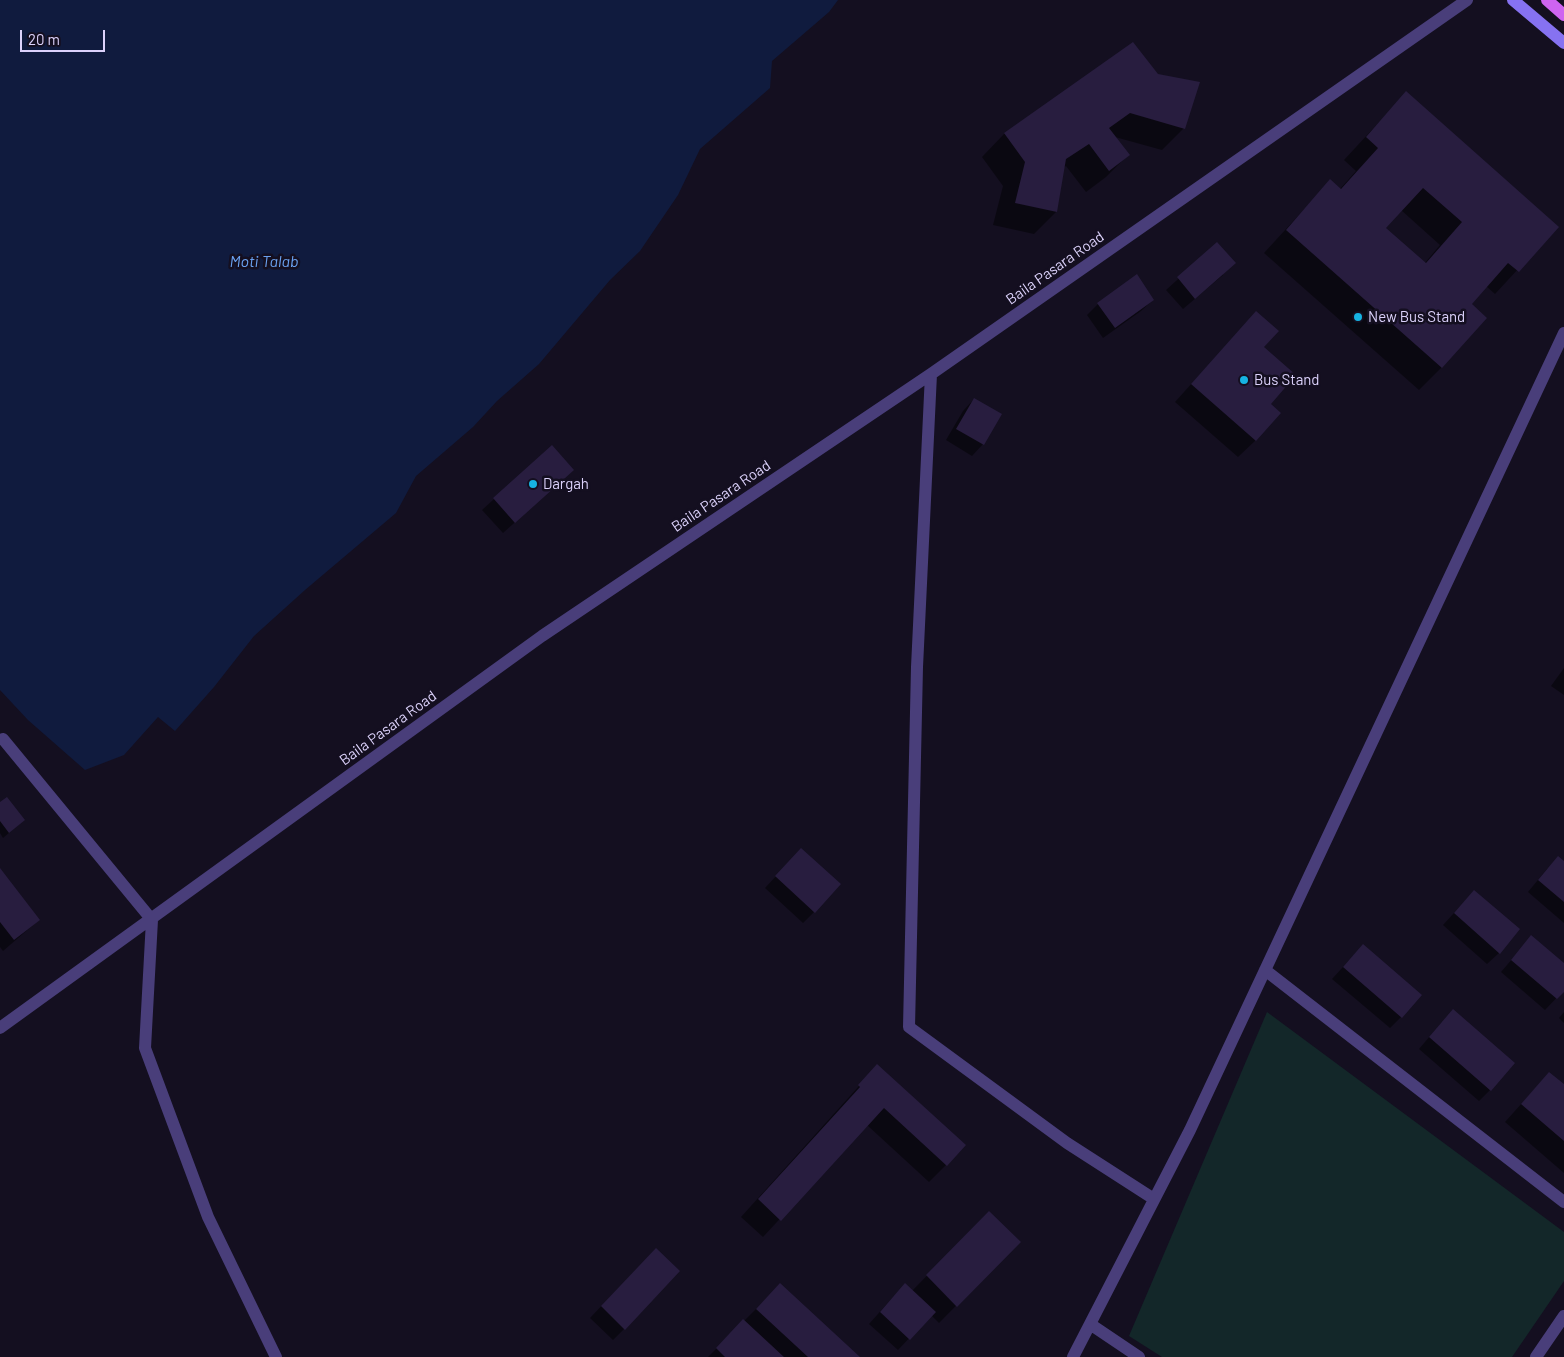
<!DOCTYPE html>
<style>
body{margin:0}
#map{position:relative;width:1564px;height:1357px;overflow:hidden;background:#140f20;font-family:Barlow,sans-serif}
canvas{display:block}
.scale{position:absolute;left:20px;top:30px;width:85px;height:22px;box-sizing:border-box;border:2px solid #dcd2fb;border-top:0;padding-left:6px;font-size:15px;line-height:18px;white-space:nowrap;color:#dcd2fb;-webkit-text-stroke:4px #140f20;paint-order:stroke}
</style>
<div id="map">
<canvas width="1564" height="1357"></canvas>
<div class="scale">20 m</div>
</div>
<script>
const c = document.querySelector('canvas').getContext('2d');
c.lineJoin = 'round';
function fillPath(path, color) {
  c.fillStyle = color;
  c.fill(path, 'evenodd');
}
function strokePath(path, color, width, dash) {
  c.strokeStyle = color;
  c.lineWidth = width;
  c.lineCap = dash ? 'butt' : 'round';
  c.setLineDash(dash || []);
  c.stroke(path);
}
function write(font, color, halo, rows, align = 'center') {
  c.font = font + ' Barlow,sans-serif';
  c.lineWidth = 5;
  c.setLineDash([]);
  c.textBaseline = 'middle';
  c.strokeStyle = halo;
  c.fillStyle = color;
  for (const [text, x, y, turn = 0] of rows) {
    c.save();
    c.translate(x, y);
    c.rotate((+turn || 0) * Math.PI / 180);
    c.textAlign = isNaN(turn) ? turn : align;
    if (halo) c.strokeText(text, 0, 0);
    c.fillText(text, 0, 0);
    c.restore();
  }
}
fillPath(new Path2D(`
 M1267,1012L1564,1232V1281L1512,1357H1162L1129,1336Z`), '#132729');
fillPath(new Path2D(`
 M0,0H838L829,12L772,61L770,88L700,149L678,195L640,251L610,280L539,364L497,401L473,427L416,476L396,513L305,590L254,636L214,687L175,731L158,717L124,755L85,770L28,720L0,690Z`), '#101b3e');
fillPath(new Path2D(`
 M1133,44L1184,128L1162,150L1115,137L1128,155L1106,177L1086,192L1066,166L1063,168L1056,212L1034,234L993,225L1003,186L982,157L1004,134Z
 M1406,93L1557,227L1495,294L1486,286L1470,304L1442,367L1419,390L1264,253L1330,181L1340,189L1356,171L1344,160ZM1401,210L1440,245L1424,264L1384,229Z
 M1217,244L1223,275L1183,309L1166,290Z
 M1153,300L1141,311L1103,338L1087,315L1098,304Z
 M1256,312L1269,404L1256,440L1238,457L1175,402Z
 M974,399L983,444L972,456L946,440L963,411Z
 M551,447L561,481L503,533L482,510Z
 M1564,668V695L1551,686Z
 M0,803L24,820L3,838L0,833Z
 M790,861L814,912L803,923L765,888Z
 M1564,862V923L1528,892L1547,869Z
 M0,870L39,920L3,951L0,947Z
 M1474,891L1499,953L1487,964L1443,925Z
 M1531,937L1564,965V990L1545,1010L1501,972Z
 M1363,945L1401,1017L1390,1028L1332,979Z
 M1564,1012V1023L1559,1018Z
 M1442,1022L1490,1090L1479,1101L1419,1049Z
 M877,1066L946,1165L929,1182L867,1125L763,1237L741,1217Z
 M1549,1073L1564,1086V1173L1505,1122Z
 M989,1212L1019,1242L939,1323L931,1315L898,1350L869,1324L894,1296L912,1291Z
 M644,1261L624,1329L613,1340L590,1318Z
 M763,1302L858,1357H708Z`), '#0007');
fillPath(new Path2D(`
 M1133,42L1158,74L1200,82L1185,129L1130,113L1109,128L1130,155L1109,171L1089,144L1066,159L1057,212L1015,203L1025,162L1004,133Z
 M1406,91L1559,227L1519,272L1508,263L1472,304L1487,318L1442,368L1286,230L1330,179L1341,189L1378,148L1366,137ZM1423,188L1462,222L1426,263L1386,228Z
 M1217,242L1236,263L1195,299L1177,277Z
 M1137,274L1154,300L1115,328L1097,303Z
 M1256,311L1279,331L1264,347L1296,375L1271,404L1281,413L1256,441L1191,384Z
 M974,398L1002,414L984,445L956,429Z
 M552,445L574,470L515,523L493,498Z
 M7,797L25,820L9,833L0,821V802Z
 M801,848L841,884L815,913L775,876Z
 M1558,856L1564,861V902L1538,880Z
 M0,868L40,920L14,940L0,922Z
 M1474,890L1520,929L1500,954L1454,913Z
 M1531,935L1564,963V992L1557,999L1511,960Z
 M1363,944L1422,995L1402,1018L1343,967Z
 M1453,1009L1515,1063L1491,1091L1429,1037Z
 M877,1064L966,1145L947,1166L884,1108L781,1221L758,1199L860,1087L858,1085Z
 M1549,1072L1564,1084V1141L1521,1104Z
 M989,1211L1021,1242L957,1307L926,1275Z
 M656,1248L680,1271L625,1330L601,1306Z
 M780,1283L860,1357H808L756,1309Z
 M905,1283L936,1312L910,1340L880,1312Z
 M743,1319L784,1357H725L716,1348Z`), '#281d3f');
strokePath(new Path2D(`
 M931,374L917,667L909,1027L1067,1143L1154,1199
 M3,739L152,920L145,1048L208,1217L276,1357
 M1265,970L1564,1202
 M0,1028L542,636L931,374L1467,0
 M1090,1324L1139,1357
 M1073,1357L1190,1130L1564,333
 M1536,1357L1564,1316`), '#493e7a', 12);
strokePath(new Path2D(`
 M1513,0L1564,43`), '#8672f1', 12);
strokePath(new Path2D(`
 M1547,0L1564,15`), '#ce64f0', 12);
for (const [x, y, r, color] of [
 [1358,317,5,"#16b3e2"],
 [1244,380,5,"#16b3e2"],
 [533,484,5,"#16b3e2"]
]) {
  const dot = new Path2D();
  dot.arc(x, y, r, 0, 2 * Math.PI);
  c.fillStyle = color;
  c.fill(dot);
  strokePath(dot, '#140f20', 2);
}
write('15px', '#dcd2fb', '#140f20', [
 ["Baila Pasara Road",1055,268,-35],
 ["Baila Pasara Road",721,496,-34],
 ["Baila Pasara Road",388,728,-36]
]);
write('15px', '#dcd2fb', '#140f20', [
 ["New Bus Stand",1368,317],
 ["Bus Stand",1254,380],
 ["Dargah",543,484]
], 'left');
write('italic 16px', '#6aa1f0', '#140f20', [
 ["Moti Talab",264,262]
]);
</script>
